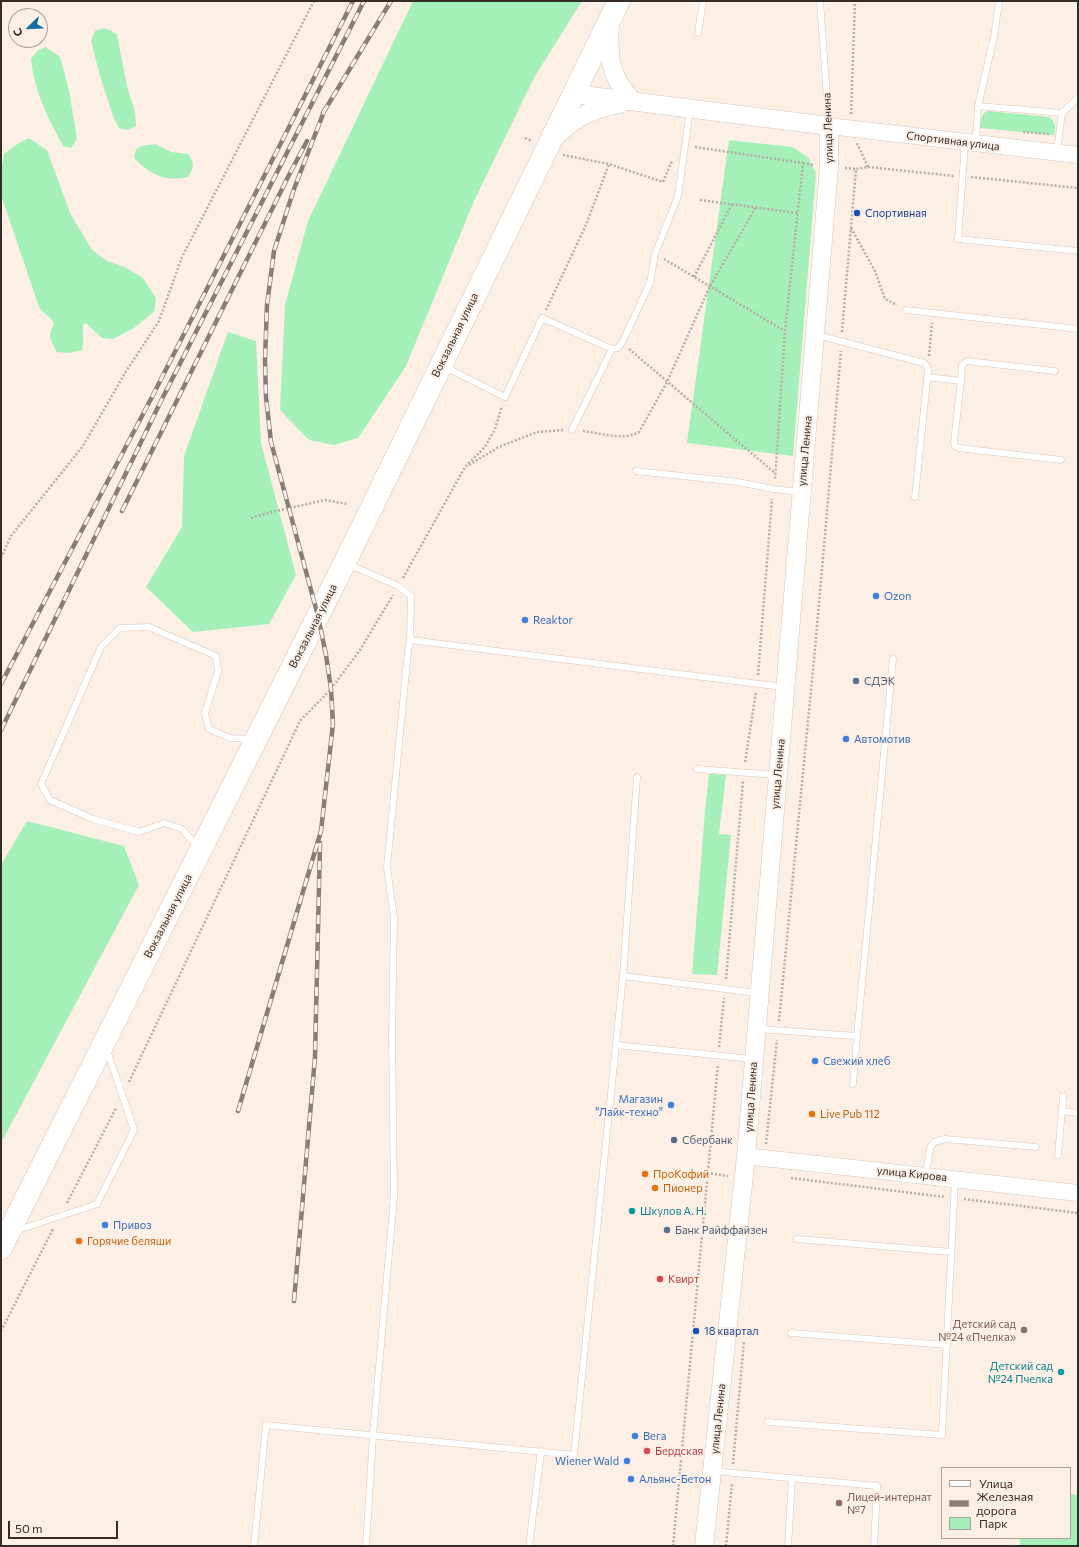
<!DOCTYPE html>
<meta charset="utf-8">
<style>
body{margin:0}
#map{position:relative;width:1079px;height:1547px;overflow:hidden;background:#fcefe6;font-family:Commissioner,sans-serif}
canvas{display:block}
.frame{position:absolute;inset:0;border:2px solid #342c26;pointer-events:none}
.legend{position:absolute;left:941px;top:1467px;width:130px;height:72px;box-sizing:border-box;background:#fcefe6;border:1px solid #aca199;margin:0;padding:5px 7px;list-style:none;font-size:12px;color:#342c26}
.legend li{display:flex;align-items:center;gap:8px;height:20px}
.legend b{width:20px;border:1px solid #aca199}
.north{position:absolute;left:8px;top:8px;width:40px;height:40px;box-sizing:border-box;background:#fcefe6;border:1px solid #aca199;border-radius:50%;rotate:247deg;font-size:11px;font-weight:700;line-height:16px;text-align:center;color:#342c26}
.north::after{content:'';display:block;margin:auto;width:14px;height:18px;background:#136f9e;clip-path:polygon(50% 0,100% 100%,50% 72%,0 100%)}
.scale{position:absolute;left:8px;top:1521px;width:110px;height:18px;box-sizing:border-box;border:2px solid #342c26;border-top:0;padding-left:5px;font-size:12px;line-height:14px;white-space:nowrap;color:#342c26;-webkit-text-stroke:3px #fcefe6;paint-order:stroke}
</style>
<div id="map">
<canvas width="1079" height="1547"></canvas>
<div class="frame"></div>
<ul class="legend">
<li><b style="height:5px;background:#fff"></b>Улица</li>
<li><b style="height:5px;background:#887e77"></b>Железная дорога</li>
<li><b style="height:11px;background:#a4f0b8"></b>Парк</li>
</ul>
<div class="north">С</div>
<div class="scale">50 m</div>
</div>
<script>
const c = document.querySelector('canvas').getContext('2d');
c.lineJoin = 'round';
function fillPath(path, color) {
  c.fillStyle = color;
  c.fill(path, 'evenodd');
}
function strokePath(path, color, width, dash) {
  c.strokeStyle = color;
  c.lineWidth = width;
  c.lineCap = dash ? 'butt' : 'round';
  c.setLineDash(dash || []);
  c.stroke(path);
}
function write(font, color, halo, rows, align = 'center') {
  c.font = font + ' Commissioner,sans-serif';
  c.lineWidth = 4;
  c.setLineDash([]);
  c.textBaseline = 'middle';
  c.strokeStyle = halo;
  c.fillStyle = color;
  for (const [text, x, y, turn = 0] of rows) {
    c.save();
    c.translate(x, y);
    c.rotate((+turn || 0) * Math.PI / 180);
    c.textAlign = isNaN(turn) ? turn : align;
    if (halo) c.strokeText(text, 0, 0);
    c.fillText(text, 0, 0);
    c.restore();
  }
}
fillPath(new Path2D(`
 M413,1H582L534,78L474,201L406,366L358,438L334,445L309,440L280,410L285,305L308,221Z
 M104,28L112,31L117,35L127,86L135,112L136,126L128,130L119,128L114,119L99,73L91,40L95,31Z
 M46,47L60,57L69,90L77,139L71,148L63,146C48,118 34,91 31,59L38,50Z
 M988,111L1049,117C1056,122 1056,127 1054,135L980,128C981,120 980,114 988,111Z
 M29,138L47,150L70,213L92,250L107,261L125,267L143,278L156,298L154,312L134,328L113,339L102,338L87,324L84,323C82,328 84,342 82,350L69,353L57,352C51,341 47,335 54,324C51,316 44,315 39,307L2,198L1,172L4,154L16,145Z
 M729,140L792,147L808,157L816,173L793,456L687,443Z
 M155,144L171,152L188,154C195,163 194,168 188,177C166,182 150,175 134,158L136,149L142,146Z
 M228,332L256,341L261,443L296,575L269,624L193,632L146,587L182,527L184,456Z
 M709,774L726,775L719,834L731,835L717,975L692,974L705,811Z
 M27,821L124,846L139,885L1,1143V865Z
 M1070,1494L1078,1495V1546H1020V1538H1070Z`), '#a4f0b8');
const service = new Path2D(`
 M820,1L829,125
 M698,33L703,1
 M978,106L1062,113L1057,151
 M1062,113L1078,98
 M976,142L978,106L994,37L999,1
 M965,143L958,239L1078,251
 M906,310L1078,329
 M817,335L924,363L927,366L928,371L915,497
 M445,367L505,397L542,318L612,349L618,348L622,343L650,283L655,254L678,196L690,110
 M927,377L961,381L954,442L955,446L959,448L1061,460
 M961,381L962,365L967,361L1055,371
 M572,430L612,349
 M636,471L738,482L773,489L800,492
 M348,564L398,586L411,596L410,640L408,651L387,867L394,918L392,1035L394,1197L373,1435L366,1546
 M410,640L783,687
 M697,769L776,775
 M198,847L182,829L164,823L139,832L93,819L50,800L41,784L101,647L120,628L149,627L216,656L218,671L205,713L209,729L230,738L252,739
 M623,976L757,993
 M758,1029L857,1036L853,1084
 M857,1036L893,659
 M616,1045L752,1059
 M1063,1096L1062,1111L1078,1113
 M1058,1155L1062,1111
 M926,1176L930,1148L934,1142L945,1139L1036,1147
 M15,1231L97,1204L134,1130L107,1050
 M797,1239L951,1252
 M791,1333L947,1345
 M768,1422L942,1435L955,1181
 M713,1471L877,1486L874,1546
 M254,1546L266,1425L574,1455L623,976L637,777
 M529,1546L541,1451
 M788,1546L792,1479`);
const tertiary = new Path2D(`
 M829,126L1078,155
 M746,1156L1078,1193`);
const secondary = new Path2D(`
 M610,23C608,55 609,77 633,101
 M574,94L829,126V167L746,1156L704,1546
 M554,138C576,116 590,110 620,104`);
const trunk = new Path2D(`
 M1,1248L345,562L619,1`);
strokePath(service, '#dbc6b6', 7);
strokePath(tertiary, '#dbc6b6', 17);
strokePath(secondary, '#dbc6b6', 19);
strokePath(trunk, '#dbc6b6', 23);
strokePath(new Path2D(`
 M851,114L855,1
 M1023,132L1050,134
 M525,138L532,141
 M695,147L803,163L785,331L775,480
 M563,155L609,164L663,182L672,161
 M803,163L814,165
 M868,167L954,176
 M845,168L856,169
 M971,177L1078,188
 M700,200L797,213
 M851,228L875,271L885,299L897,305
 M664,259L785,331
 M694,277L732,204
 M546,310L586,225L609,164
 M842,332L856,169L868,167L857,143
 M629,349L776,474
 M929,356L932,323
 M583,431C599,433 625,441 639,432L667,382L710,286L756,207
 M469,465L499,447L537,432L564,430
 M251,518L272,512L325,500L347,504
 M1,558L11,536L83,446L125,373L159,321L182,257L314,1
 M403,578L465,467L485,447L495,429L502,406
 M758,675L772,499
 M745,762L756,692
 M726,979L743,781
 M779,1021L815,649L841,351
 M719,1047L724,998
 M129,1082L300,721L331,689L360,650L393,595
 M766,1144L777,1040
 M707,1173L728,1176
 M791,1178L945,1197
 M964,1199L1078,1213
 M67,1203L116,1108
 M1,1331L53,1229
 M733,1464L744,1341
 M673,1546L718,1064
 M726,1546L732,1483`), '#b8ada5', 2.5, [2, 2]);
strokePath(service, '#fff', 6);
strokePath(tertiary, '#fff', 16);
strokePath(secondary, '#fff', 18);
strokePath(trunk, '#fff', 22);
const rail = new Path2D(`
 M323,113L391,1
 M122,511L289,175L307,141
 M1,684L152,397L353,1
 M1,730L161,401L364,1
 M238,1111L321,831L333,724L331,689L326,655L318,616L271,442L266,397L265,360L267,305L274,251L294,189L325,109
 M294,1301L315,1057L320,843`);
strokePath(rail, '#887e77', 4.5);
strokePath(rail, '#fcefe6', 3, [9]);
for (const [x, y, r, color] of [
 [857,213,4,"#1a4fb4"],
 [876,596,4,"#3f7fe0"],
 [525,620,4,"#3f7fe0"],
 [856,681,4,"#5c6f8a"],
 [846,739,4,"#3f7fe0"],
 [815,1061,4,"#3f7fe0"],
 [671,1105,4,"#3f7fe0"],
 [812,1114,4,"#e8710a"],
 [674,1140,4,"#5c6f8a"],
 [645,1174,4,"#e8710a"],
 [655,1188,4,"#e8710a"],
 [632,1211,4,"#0f9aa8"],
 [105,1225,4,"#3f7fe0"],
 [667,1230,4,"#5c6f8a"],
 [79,1241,4,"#e8710a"],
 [660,1279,4,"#e0444e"],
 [1024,1330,4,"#8d6e63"],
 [696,1331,4,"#1a4fb4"],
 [1061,1372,4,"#0f9aa8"],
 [635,1436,4,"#3f7fe0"],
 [647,1451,4,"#e0444e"],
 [627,1461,4,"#3f7fe0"],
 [631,1479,4,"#3f7fe0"],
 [839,1503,4,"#8d6e63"]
]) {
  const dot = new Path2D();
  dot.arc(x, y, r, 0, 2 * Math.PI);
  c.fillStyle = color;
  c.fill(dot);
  strokePath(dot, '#fcefe6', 1.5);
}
write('11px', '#342c26', '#fcefe6', [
 ["улица Ленина",828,128,-92],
 ["Спортивная улица",953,141,7],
 ["Вокзальная улица",455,335,-64],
 ["улица Ленина",805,451,-85],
 ["Вокзальная улица",313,626,-63],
 ["улица Ленина",778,774,-85],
 ["Вокзальная улица",168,916,-63],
 ["улица Ленина",751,1097,-86],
 ["улица Кирова",912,1174,6],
 ["улица Ленина",718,1419,-84]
]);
write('11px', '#164399', '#fcefe6', [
 ["Спортивная",865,213],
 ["18 квартал",704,1331]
], 'left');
write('11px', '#366cbe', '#fcefe6', [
 ["Ozon",884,596],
 ["Reaktor",533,620],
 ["Автомотив",854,739],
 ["Свежий хлеб",823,1061],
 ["Магазин",663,1099,"right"],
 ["\"Лайк-техно\"",663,1112,"right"],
 ["Привоз",113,1225],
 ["Вега",643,1436],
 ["Wiener Wald",619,1461,"right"],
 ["Альянс-Бетон",639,1479]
], 'left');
write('11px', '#4e5e75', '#fcefe6', [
 ["СДЭК",864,681],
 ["Сбербанк",682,1140],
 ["Банк Райффайзен",675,1230]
], 'left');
write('11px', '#c56008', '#fcefe6', [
 ["Live Pub 112",820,1114],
 ["ПроКофий",653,1174],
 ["Пионер",663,1188],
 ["Горячие беляши",87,1241]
], 'left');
write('11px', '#0d838f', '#fcefe6', [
 ["Шкулов А. Н.",640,1211],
 ["Детский сад",1053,1366,"right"],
 ["№24 Пчелка",1053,1379,"right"]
], 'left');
write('11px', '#be3a42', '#fcefe6', [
 ["Квирт",668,1279],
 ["Бердская",655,1451]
], 'left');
write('11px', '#785e54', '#fcefe6', [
 ["Детский сад",1016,1324],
 ["№24 «Пчелка»",1016,1337],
 ["Лицей-интернат",847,1497,"left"],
 ["№7",847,1510,"left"]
], 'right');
</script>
